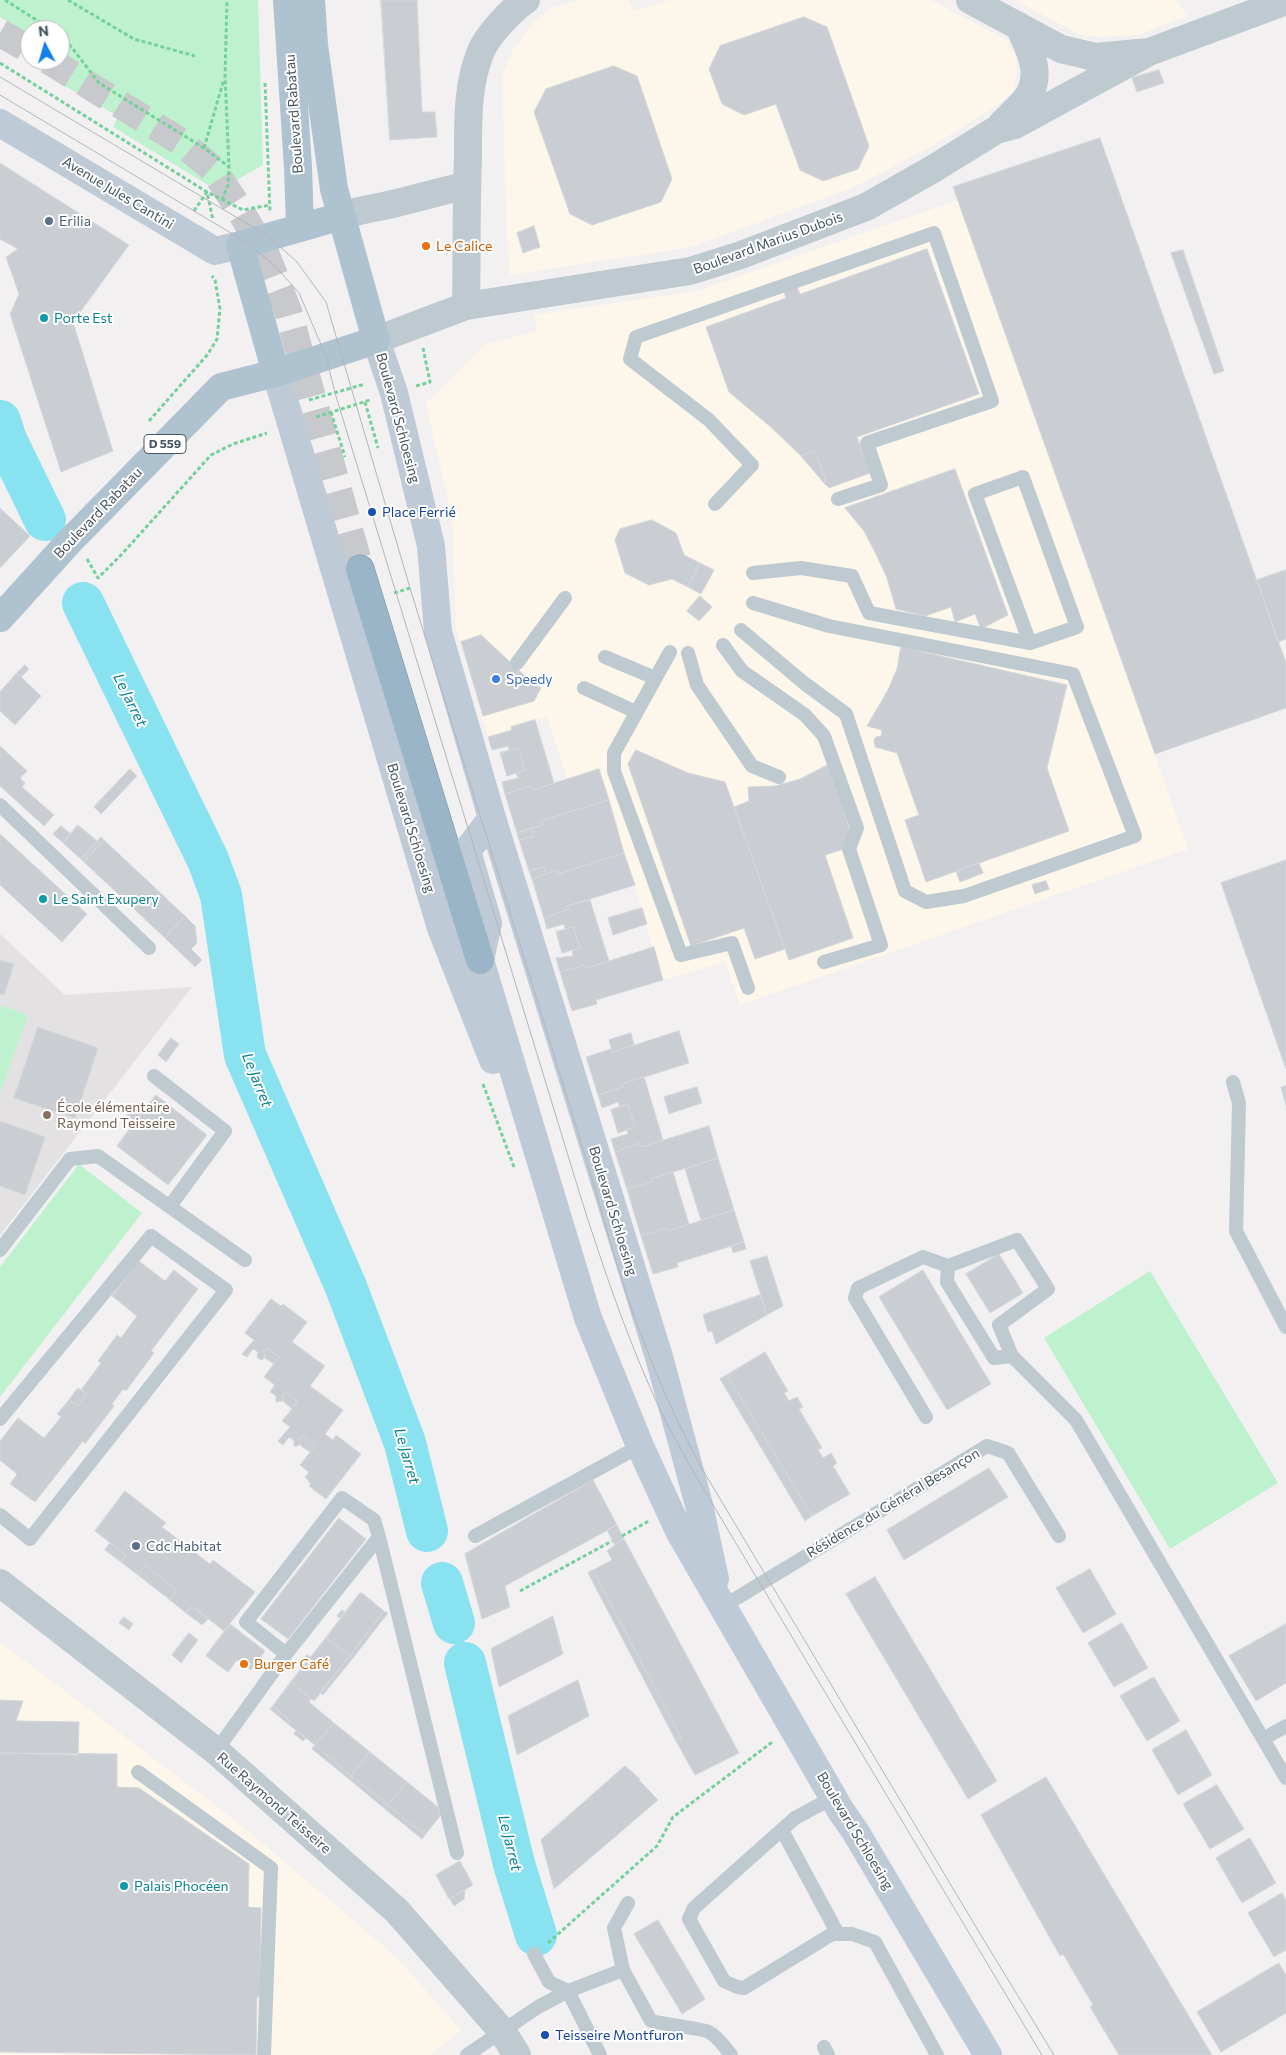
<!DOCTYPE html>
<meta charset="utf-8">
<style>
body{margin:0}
#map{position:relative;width:1286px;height:2055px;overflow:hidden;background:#f3f0f1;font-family:Commissioner,sans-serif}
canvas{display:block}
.north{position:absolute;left:20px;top:20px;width:50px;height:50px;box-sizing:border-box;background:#fff;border:1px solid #b5bbbf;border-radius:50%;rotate:354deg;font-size:14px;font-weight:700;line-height:20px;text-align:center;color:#47555f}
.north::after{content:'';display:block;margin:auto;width:18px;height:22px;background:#117fec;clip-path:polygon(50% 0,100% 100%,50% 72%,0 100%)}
</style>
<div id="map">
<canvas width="1286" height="2055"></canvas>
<div class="north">N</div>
</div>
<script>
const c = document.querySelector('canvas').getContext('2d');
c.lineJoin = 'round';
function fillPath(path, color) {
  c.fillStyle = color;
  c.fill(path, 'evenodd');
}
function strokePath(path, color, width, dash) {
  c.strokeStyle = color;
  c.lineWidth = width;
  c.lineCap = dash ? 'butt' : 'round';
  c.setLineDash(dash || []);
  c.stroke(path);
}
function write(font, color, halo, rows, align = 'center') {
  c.font = font + ' Commissioner,sans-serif';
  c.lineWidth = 4;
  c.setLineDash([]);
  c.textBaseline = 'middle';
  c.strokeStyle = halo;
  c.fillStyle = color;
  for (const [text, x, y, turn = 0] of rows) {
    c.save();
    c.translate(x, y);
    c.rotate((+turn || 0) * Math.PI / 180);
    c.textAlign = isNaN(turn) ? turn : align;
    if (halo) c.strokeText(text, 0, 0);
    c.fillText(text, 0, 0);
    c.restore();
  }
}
fillPath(new Path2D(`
 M580,0H628L635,11L670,0H931L1005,39L1015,54L1017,72L1013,91L999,104L932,146L852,188L691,247L510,275L507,234L502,76L513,50L534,22L551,8Z
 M1015,0H1176L1187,16L1138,35L1100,37L1081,35Z
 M958,200L1188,849L740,1005L725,962L663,980L599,769L567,779L547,717L511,727L512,730L488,737L456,627L452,517L426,404L485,344L537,331L534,315L697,291Z
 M0,1642L236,1821L339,1908L397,1958L461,2030L430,2055H0Z`), '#fdf6ea');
fillPath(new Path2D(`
 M0,934L65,995L192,987L0,1235Z`), '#e4e1e3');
fillPath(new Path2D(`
 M0,0H258L263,165L228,185L216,190L113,127L118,117L90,99L58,83L72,60L60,53V30H30V35L0,17Z
 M0,1005L28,1015L0,1094Z
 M79,1164L142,1213L0,1397V1267Z
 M1150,1271L1278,1483L1170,1549L1044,1338Z`), '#bef2ce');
strokePath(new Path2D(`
 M0,421L6,440L45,520
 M83,603L208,860L221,895L245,1055L346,1287L405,1443L427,1531
 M442,1583L454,1623
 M465,1663L514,1864L536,1935`), '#89e2f0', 42);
const building = new Path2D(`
 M381,0H417L422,112H435L437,137L390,140Z
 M804,17L827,27L869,146L858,169L823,181L800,170L776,104L744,115L722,104L709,69L720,46Z
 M614,66L637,76L672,179L661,202L592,225L570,214L534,112L546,89Z
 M1159,70L1164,83L1137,92L1132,78Z
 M1100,138L1286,663V708L1155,754L953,187Z
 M0,163L129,245L73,322L113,451L61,472L10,314L19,294L6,257L18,249L0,239Z
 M534,226L540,247L523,253L517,233Z
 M927,249L979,394L857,437L870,473L829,488L824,483L826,481L815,451L801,456L772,428L729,392L706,327L786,298L784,292L797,287L800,294Z
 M1183,250L1224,371L1214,374L1171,253Z
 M815,451L826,481L824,483L801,456Z
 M955,469L1008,615L981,629L975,614L955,622L951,607L925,616L896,609L887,578L876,554L864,531L845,508Z
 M0,508L30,536L0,568Z
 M652,520L676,533L684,555L700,563L688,587L672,579L649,585L625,573L615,540L620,529Z
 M700,563L714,570L701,594L688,587Z
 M1286,570V639L1278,642L1257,580Z
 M700,596L712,607L699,621L687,611Z
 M481,635L523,674L541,688L534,701L483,716L461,642Z
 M901,647L1067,685L1047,768L1069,831L926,882L905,820L919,815L897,753L875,747L874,740L876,737L881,736L882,730L867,726L888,690L897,669Z
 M25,665L29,669L21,677L17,673Z
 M17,673L41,696L15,725L0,711V692Z
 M535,720L554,783L532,790L530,786L505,794L502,782L518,778L516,773L525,770L518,748L509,750L508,746L492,750L488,737L512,730L511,727Z
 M0,746L27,771L20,778L25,783L22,787L54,815L44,826L0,786Z
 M518,748L525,770L507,776L500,753Z
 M636,750L688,773L725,782L785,949L755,959L744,928L691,946L628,764Z
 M828,765L850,831L841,850L825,855L853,938L789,960L734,807L749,801L748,787L775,786L800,779Z
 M130,769L137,776L101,814L94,807Z
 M599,769L609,800L541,821L543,825L517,833L505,794L530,786L532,790Z
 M609,800L624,853L558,874L557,870L546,874L544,867L529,871L519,840L534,836L532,828L543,825L541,821Z
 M78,825L97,841L81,859L63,843Z
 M61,826L71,834L63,843L53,834Z
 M532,828L534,836L519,840L517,833Z
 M0,834L87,914L62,942L0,885Z
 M101,837L104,840L88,857L85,855Z
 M104,840L185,916L165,938L84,862Z
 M624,853L635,885L567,906L569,909L544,918L532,879L557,870L558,874Z
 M85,855L88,857L84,862L81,859Z
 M1286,860V1069L1221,883Z
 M979,863L983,873L960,882L956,871Z
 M544,867L546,874L532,879L529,871Z
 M1046,881L1049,889L1035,894L1032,885Z
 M590,900L609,961L586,968L585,965L560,972L556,958L573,956L572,950L580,948L573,927L565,929L564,924L547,929L544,918L569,909L567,906Z
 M642,908L647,924L613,935L608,918Z
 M185,916L195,926L197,943L191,949L202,960L195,967L165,938Z
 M573,927L580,948L562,953L556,932Z
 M654,947L663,980L596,1000L597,1004L572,1011L560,972L585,965L586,968Z
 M0,960L14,964L4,995L0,994Z
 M38,1027L98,1048L75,1118L14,1098Z
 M679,1031L689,1063L622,1084L623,1087L598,1095L586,1057L611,1049L612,1052Z
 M631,1033L634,1045L612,1052L609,1040Z
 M171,1038L179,1044L166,1062L158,1055Z
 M644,1077L663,1140L641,1147L640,1143L615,1152L611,1139L628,1134L627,1129L635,1127L628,1104L620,1107L618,1102L602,1108L598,1095L623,1087L622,1084Z
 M1286,1086V1106L1281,1087Z
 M697,1087L702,1103L669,1114L664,1097Z
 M156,1095L207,1135L168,1185L117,1146Z
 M628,1104L635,1127L618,1133L611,1110Z
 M135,1105L143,1111L129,1129L122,1123Z
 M0,1121L45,1137L25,1195L0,1186Z
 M709,1126L718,1158L651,1179L652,1182L627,1189L615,1152L640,1143L641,1147Z
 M718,1158L734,1210L701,1220L685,1169Z
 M673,1172L689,1224L668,1231L666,1228L641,1236L627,1189L652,1182L651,1179Z
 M734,1210L744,1242L677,1263L678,1267L653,1274L641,1236L666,1228L668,1231Z
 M744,1242L746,1249L733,1253L731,1246Z
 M999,1254L1023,1293L990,1313L966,1274Z
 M767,1256L783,1306L767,1315L750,1261Z
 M139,1261L165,1281L174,1270L198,1289L157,1343L151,1351L154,1353L126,1391L123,1389L112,1404L114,1406L85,1444L83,1441L35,1502L10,1484L17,1474L0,1460V1441L18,1418L44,1438L61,1417L57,1414L69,1400L78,1406L87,1394L81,1390L101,1363L98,1361L117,1335L121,1338L137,1316L112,1296Z
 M923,1270L991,1384L947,1410L879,1297Z
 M760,1295L767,1315L716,1344L712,1331L708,1332L703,1315Z
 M271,1299L281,1306L283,1304L307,1322L292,1342L325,1366L310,1386L343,1410L325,1434L333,1440L336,1435L361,1454L326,1499L309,1486L311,1484L305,1477L309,1472L300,1465L315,1446L303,1436L299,1440L300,1443L298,1446H294V1440L289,1437L283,1445L278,1441L290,1427L282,1421L298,1402L286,1392L282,1396L283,1401L276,1402V1396L270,1392L275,1385L264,1377L279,1357L267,1348L264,1351L265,1358L261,1360L257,1357L258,1352L253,1349L247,1357L242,1354L254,1340L245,1333Z
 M267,1348L279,1357L274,1364L265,1358L264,1351Z
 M765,1352L788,1391L784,1393L789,1401L797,1397L803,1407L799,1409L822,1448L818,1450L823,1458L831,1453L837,1463L833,1466L850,1494L812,1516L727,1375Z
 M727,1375L812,1516L805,1521L720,1379Z
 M78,1388L87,1394L78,1406L69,1400Z
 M286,1392L298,1402L292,1409L283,1401L282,1396Z
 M303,1436L315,1446L310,1452L300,1445L299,1440Z
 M989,1468L1008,1497L904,1560L887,1530Z
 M593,1480L617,1525L505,1586L510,1607L482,1619L465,1554Z
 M125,1491L166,1523L162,1527L210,1564L213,1560L255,1592L224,1631L192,1606L186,1613L170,1600L177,1590L145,1565L138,1575L121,1562L126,1555L95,1531Z
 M339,1518L366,1539L288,1639L261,1619Z
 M617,1525L624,1539L615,1545L607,1530Z
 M624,1539L739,1753L695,1775L676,1741L681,1738L593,1570L612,1560L607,1551Z
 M110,1543L126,1555L121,1562L105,1550Z
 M145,1565L177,1590L170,1600L138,1575Z
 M1090,1569L1116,1614L1083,1633L1056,1588Z
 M593,1570L681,1738L676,1741L588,1573Z
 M875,1577L997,1781L968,1799L846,1594Z
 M360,1593H362L384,1611L350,1656L326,1638Z
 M192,1606L208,1619L202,1625L186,1613Z
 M342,1610L345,1612L340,1618L337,1616Z
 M384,1611L388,1613L353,1658L350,1656Z
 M553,1616L563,1654L499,1687L491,1649Z
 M124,1617L133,1624L129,1630L119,1623Z
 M1122,1623L1148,1668L1114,1687L1088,1643Z
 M230,1624L265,1651L251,1670L237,1660L228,1672L206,1656Z
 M1286,1624V1683L1256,1701L1229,1656Z
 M189,1633L198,1640L181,1663L172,1655Z
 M326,1638L350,1656L314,1701L291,1682Z
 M307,1655L311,1657L306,1663L303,1661Z
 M350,1656L353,1658L323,1695L320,1693Z
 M1154,1677L1180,1721L1147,1741L1120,1696Z
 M578,1680L589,1716L517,1755L508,1716Z
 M291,1682L311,1699L309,1702L334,1723L315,1745L288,1724L290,1721L273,1706Z
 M0,1700L23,1701L16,1721L79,1722L78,1755L0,1753Z
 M273,1706L290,1721L288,1724L270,1709Z
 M334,1723L370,1752L351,1776L315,1745Z
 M297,1730L306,1738L303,1741L294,1734Z
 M1186,1730L1212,1775L1178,1795L1152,1750Z
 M315,1745L351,1776L349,1779L312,1749Z
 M370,1752L407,1782L388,1805L351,1776Z
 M0,1753L117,1754V1787L139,1788L249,1864L248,1907L261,1908L260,1997H257L256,2055L0,2052Z
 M625,1766L640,1779L639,1780L658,1800L554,1889L541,1840Z
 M351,1776L388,1805L385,1809L349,1779Z
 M1046,1777L1212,2055H1119L1090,2007L1093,2005L1063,1954L1060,1956L981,1815Z
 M407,1782L438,1807L440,1816L425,1835L388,1805Z
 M1217,1785L1244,1829L1210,1849L1183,1804Z
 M388,1805L425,1835L422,1839L385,1809Z
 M1250,1838L1276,1883L1242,1903L1216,1858Z
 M460,1861L473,1885L449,1899L436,1875Z
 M465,1890L464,1899L454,1906L450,1899Z
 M1282,1893L1286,1900V1950L1274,1957L1248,1913Z
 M658,1920L705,1999L682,2014L634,1934Z
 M1279,1963L1286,1975V2013L1221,2052L1197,2012Z`);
fillPath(building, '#caced3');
strokePath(building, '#d4d7dc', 1);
strokePath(new Path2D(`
 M0,33L30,50
 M48,60L181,142L213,169L240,210L266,255L288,311L360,569`), '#c8c9cc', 28, [28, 14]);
const trunk = new Path2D(`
 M360,569L480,960`);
strokePath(trunk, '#7292ad', 29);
strokePath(new Path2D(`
 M5,0L52,30
 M68,0L134,39L195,56
 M60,35L66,40L99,83L204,148L229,167
 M0,63L207,192L213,220
 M265,83L270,212
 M204,148L224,79
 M222,200L228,185L229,167L225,76L227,0
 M194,211L207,192L243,210L270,205
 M416,386L430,382L423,348
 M309,400L365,384
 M365,402L378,448
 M331,412L345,457
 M316,417L370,400
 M149,421L208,354L217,339L220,309L215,280L212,276
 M87,559L98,578L122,554L211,455L233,444L267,433
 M394,593L410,588
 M483,1084L514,1167
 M622,1536L647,1522L646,1521
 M520,1591L612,1541
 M548,1943L657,1846L673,1817L771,1743L772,1745`), '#74d19d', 3, [4, 2.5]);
strokePath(new Path2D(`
 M715,504L752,465L709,420L630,359L636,337L934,233L992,401L867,443L881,485L838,499
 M753,573L801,568L852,576L869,613L1030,643L975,494L1023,477L1077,627L1030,643
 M741,630L804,683L846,714L905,891L926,902L964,896L1135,836L1073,674L829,626L753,603
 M723,645L742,671L805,715L824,736L857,828L849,849L881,945L824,962
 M670,652L614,753V771L681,955L732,943L748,988
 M688,653L697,685L752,766L779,777
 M605,657L655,678
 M517,663L565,598
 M584,688L636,712
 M0,805L149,948
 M154,1076L225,1131L170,1206
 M1233,1082L1239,1103L1236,1231L1286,1327
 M0,1250L70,1159L98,1156L245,1260
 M1012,1356L994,1358L947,1282L948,1266L1017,1240L1048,1289L999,1325L1012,1356L1076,1420L1286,1778
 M926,1417L855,1298L858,1288L923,1257L948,1266
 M0,1419L151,1236L226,1290L30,1539L0,1515
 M475,1536L640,1446
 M379,1537L457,1853
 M722,1607L987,1446L1008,1453L1059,1536
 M1263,1739L1286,1726
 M216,1751L286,1654L379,1537L374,1520L342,1498L246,1622L286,1654
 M138,1772L271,1868L264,2055
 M834,1797L795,1818L694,1908L689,1919L724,1981L737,1987L744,1988L832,1934H852L875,1942L937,2055
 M782,1830L838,1934
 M534,1954L549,1982L568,1991L600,2055
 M623,1970L651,2021C662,2024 705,2029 709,2032C718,2037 725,2047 731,2055
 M824,2047L828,2055
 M467,2055L538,2007L568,1991L623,1970L614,1928L628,1903`), '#bec9d0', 14);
strokePath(new Path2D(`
 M970,0L1061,49L1095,57L1149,52L1286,1
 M1001,125C1009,116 1025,103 1030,93C1042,70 1028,47 1019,26
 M342,216L359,211L393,204L467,185
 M466,306C467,257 466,207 468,157C468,122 467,84 481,51C488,35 511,10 526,0
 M376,340L466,306L690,271L741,255L866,207L933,169L996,130L1015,125L1149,52`), '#bec9d0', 28);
strokePath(new Path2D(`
 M0,1583L216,1751L397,1911L502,2031L517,2055`), '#bec9d0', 28);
strokePath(new Path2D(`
 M0,123L215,251L240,245
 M376,340L394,393L431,546L438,632L492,818L467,851L488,923L480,960L588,1318L640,1446L679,1531L841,1811L855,1831L988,2055
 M276,373L441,928L493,1060
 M492,818L659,1357L699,1505L715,1579`), '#becad5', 28);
strokePath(new Path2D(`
 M287,0L298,167L300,227
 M276,373L240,245L342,216
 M0,618L69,542L221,387L276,373L376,340L334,189L314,45L311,0`), '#afc2d0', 28);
strokePath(trunk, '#9ab4c8', 28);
strokePath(new Path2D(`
 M0,77L268,236L297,262L326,302L410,588L596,1191C622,1289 653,1378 701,1467L979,1932L1054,2055
 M0,95L246,242L275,266L299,293L326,356L335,393L581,1198C602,1264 624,1329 652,1392C664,1420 679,1446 694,1473L1042,2055`), '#b2b6bb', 1);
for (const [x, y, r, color] of [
 [49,221,5,"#5c6f8a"],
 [426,246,5,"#e8710a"],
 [44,318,5,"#0f9aa8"],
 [372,512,5,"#1a4fb4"],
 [496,679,5,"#3f7fe0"],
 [43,899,5,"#0f9aa8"],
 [47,1115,5,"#8d6e63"],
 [136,1546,5,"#5c6f8a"],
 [244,1664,5,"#e8710a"],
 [124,1886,5,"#0f9aa8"],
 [545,2035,5,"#1a4fb4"]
]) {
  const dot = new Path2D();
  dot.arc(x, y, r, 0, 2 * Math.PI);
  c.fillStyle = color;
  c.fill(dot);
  strokePath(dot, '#fff', 2);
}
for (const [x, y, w] of [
 [165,444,42]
]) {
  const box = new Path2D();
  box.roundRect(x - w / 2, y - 9.5, w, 19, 4);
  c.fillStyle = '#fff';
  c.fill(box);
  strokePath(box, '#47555f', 1);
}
write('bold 12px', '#47555f', null, [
 ["D 559",165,444]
]);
write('14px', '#47555f', '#fff', [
 ["Boulevard Rabatau",294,114,-94],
 ["Avenue Jules Cantini",118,193,31],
 ["Boulevard Marius Dubois",768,243,-20],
 ["Boulevard Schloesing",398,418,75],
 ["Boulevard Rabatau",98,513,-46],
 ["Boulevard Schloesing",411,828,73],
 ["Boulevard Schloesing",613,1211,73],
 ["Résidence du Général Besançon",893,1503,-31],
 ["Rue Raymond Teisseire",274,1803,41],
 ["Boulevard Schloesing",855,1831,59]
]);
write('14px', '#4e5e75', '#fff', [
 ["Erilia",59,221],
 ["Cdc Habitat",146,1546]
], 'left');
write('14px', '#c56008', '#fff', [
 ["Le Calice",436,246],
 ["Burger Café",254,1664]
], 'left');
write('14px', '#0d838f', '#fff', [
 ["Porte Est",54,318],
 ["Le Saint Exupery",53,899],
 ["Palais Phocéen",134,1886]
], 'left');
write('14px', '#164399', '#fff', [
 ["Place Ferrié",382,512],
 ["Teisseire Montfuron",555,2035]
], 'left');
write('14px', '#366cbe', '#fff', [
 ["Speedy",506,679]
], 'left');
write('14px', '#785e54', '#fff', [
 ["École élémentaire",57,1107],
 ["Raymond Teisseire",57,1123]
], 'left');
write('italic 15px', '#087f93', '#fff', [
 ["Le Jarret",130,700,64],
 ["Le Jarret",257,1080,68],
 ["Le Jarret",407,1456,74],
 ["Le Jarret",510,1843,76]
]);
</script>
